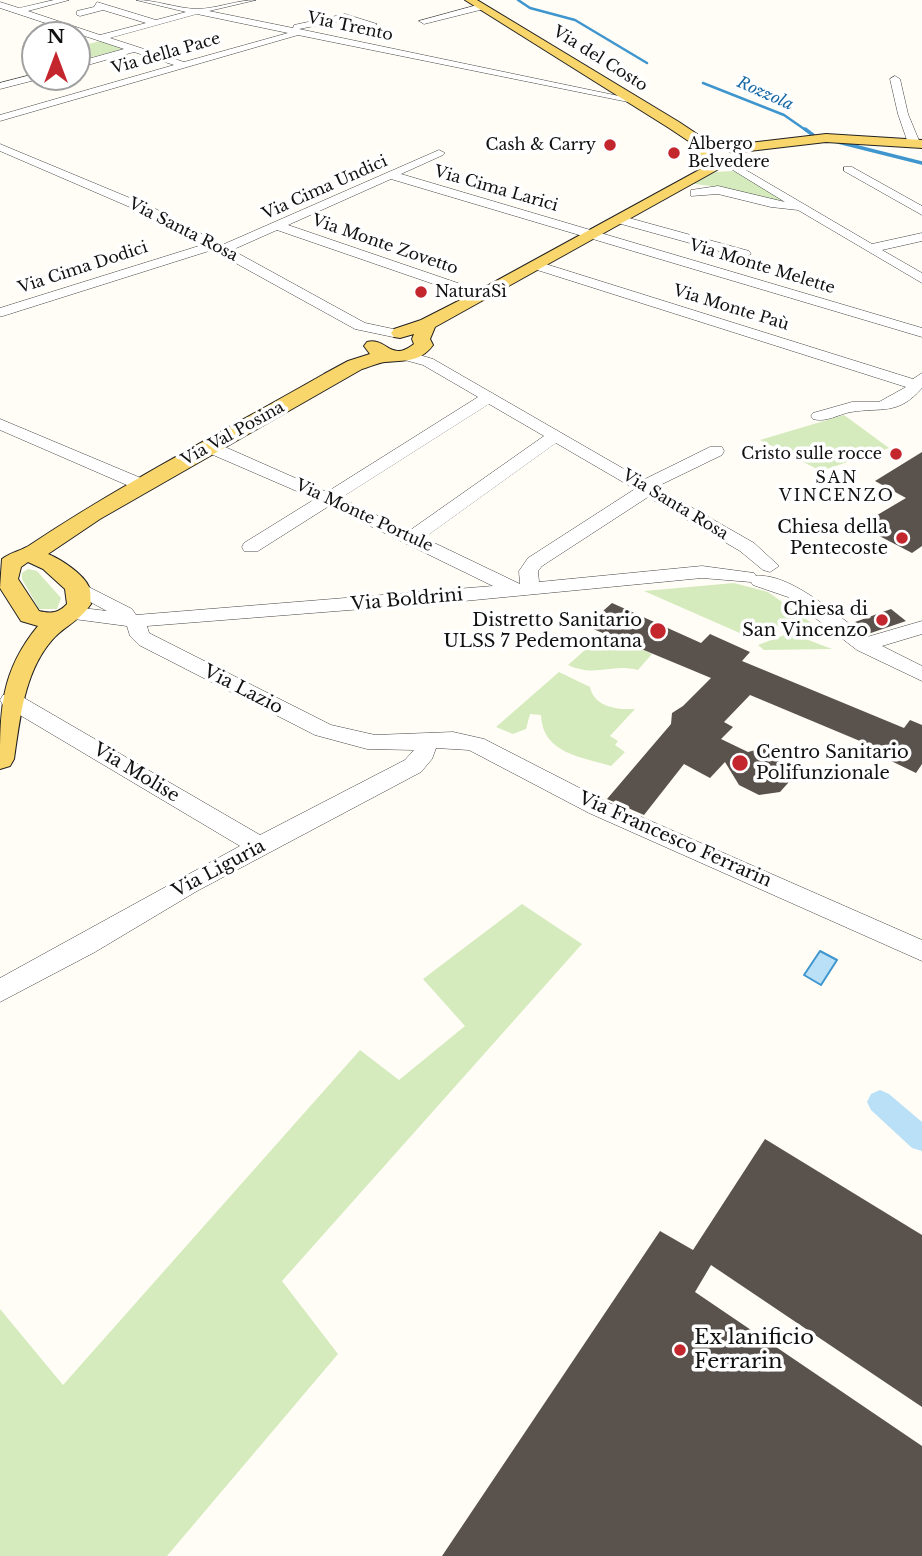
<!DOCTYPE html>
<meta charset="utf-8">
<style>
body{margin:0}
#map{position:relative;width:922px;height:1556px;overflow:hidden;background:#fffdf5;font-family:"Libre Baskerville",serif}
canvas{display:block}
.north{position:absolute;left:21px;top:21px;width:70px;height:70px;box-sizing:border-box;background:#fff;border:2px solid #a0a0a0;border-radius:50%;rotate:0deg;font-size:19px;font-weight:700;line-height:28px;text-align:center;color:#111}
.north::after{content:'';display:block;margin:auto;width:24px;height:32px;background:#c4262e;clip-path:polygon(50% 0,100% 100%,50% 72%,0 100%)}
</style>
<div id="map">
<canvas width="922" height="1556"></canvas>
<div class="north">N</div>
</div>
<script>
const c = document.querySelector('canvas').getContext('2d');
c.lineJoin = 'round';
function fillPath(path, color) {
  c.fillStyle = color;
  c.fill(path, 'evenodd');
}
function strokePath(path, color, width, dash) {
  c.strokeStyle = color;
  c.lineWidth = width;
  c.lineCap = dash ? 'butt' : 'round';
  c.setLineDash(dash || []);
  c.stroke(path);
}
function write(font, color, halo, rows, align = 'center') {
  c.font = font + ' "Libre Baskerville",serif';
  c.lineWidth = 7;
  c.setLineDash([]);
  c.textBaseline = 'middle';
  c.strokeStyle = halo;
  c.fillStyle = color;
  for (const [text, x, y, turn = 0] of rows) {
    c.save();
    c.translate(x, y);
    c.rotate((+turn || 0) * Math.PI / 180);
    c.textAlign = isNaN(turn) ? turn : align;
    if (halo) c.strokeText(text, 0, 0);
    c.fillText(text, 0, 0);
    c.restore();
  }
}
fillPath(new Path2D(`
 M100,41L123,49L77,61V47Z
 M731,171L738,172L790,202L776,203L710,186L688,183L716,172Z
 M844,415L889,448L821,471L760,440Z
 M28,569L37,571L61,598L57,609H39L22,579V573Z
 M734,583L768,592L813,624L805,630L785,624L742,634L644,591Z
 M790,633L832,649L764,650L758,645Z
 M611,636L652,654L638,670C609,663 597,678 568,665L585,650Z
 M559,672L590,687C594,707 617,710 635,709L610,736L618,741L615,745L625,752L611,766C581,757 542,753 541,715L530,714L526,729L513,734L496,727Z
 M522,904L582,944L282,1281L338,1354L167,1556H0V1309L63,1385L360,1050L399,1080L465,1026L423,979Z`), '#d5ebbd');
const water = new Path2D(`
 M820,951L837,960L821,985L804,975Z`);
fillPath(water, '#b9e0f7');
strokePath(water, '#3f96cf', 2);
strokePath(new Path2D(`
 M518,0L530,8L575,20L647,63
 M703,83L784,115L807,131`), '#3f96cf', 2.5);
strokePath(new Path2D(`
 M805,129L813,135
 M838,142L922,163`), '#3f96cf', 3.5);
fillPath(new Path2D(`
 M880,1090L889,1094L922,1122V1151L912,1148L871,1110L867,1102L871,1094Z`), '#b9e0f7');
fillPath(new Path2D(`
 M922,452V546L912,553L866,529L870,527L862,524L906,498L875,481Z
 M612,603L701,643L710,634L750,652L742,661L904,728L910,720L922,725V764L916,773L887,759L891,754L750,695L724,722L733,727L721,739L748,752L763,748L787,757L797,773L780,792L759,795L739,785L725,762L710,778L684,764L644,815L607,799L671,724L672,713L683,706L711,678L586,626Z
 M891,609L906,621L868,634L855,622Z
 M765,1139L922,1235V1407L711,1265L695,1292L922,1446V1556H442L660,1231L693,1250Z`), '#5a524d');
const minor = new Path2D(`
 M54,0H69L28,11L100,35L146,23L103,10L80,16L77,15V11L94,7L97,2L156,20L186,12L136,0C156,0 176,8 196,9C216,9 236,0 256,0L209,11L293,28L294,25L345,14L377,24L372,27L345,20L299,29L638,100L633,103L298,35L0,121V115L174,65L134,52L77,68V62L124,49L0,8V2L19,8ZM197,14L288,33L184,62L110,38Z
 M481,4L484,5V9L424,24L419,21Z
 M35,42V48L28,50L23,47Z
 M35,74V77H40L39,79L0,89V83Z
 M895,76L900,79L908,114L920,143L918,145L908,143L898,114L890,79Z
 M0,144L154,208L222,245L439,150L445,153L443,155L401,174L922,328V337L391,179L288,225L487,293V299H477L277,230L232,250L365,323L398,330L400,333L398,336L393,337L355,329L212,250L3,316H0V308L202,245L146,214L0,151Z
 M727,159L872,244L922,233V241L882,250L922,273V283L798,210L771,207L718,194L691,196V190L718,186L785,202L723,164L721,162Z
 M844,167H852L922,206V215L844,171Z
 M618,215L749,251L751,254L744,258L614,222L612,219Z
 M536,261L913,379L922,373V388C898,416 881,407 851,412C839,414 826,423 813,419L811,416L813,413L852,402H879L906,387L531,268L529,265Z
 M406,351L433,359L643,480L710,447H722L724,451L722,455L656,487L754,543L779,566L770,572L763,570L740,551L648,497L542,566L538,571L539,582L702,566L754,573L756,576C790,572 840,618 867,637L922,621V634L882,646L922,666V681L857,650L788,597L753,585L751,582L702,578L464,601L147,626L149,633L331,725L375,735L453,732L484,739L605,801L922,940V961L589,813L469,750L436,748L432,759L421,772L197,891L95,952L0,1002V978L240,846L3,705L0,700L3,695H19L260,835L405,760L414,750L367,749L315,735L139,645L130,636L127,626L74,619L67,617L64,613L67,609L74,607L107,611L70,591L67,587L77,581L132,609L136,615L493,586L329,506L258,551H244L242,547L244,543L315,499L204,451L202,447L210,442L216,443L327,492L478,397L423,365L401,359L398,356ZM489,404L544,436L409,531L341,498ZM556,443L635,489L528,558L519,571L520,584L424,538Z
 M0,419L148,481L151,485L142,490L136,489L0,430Z`);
const major = new Path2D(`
 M465,0H477L679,122L700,136L714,153L712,156H702L690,142L669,128Z
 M826,134L922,140V148L826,142L732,153L725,149L732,145Z
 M721,158L726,159V165L435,327L430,339L433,345C420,363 404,360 385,362C377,363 369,367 362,369L100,519L48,554C60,559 83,573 89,587C91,591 90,599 91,604C80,621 64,626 52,640C24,672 20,719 14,759L10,766L0,769C0,710 0,672 38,626L21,621L0,588L2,559C11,552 21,551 30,545C125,482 226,430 324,374L348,361L370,354L364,346L367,342C387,337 390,363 414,344L412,339L414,334L400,338L394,337L391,333L394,329L421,320L476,292ZM28,562L43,569L65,589L67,604C59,613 51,614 39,611L18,579L21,567Z`);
strokePath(minor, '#444', 1);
strokePath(major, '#222', 2);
fillPath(minor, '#fff');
fillPath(major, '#f9d66b');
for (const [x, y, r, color] of [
 [610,145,7,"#c4262e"],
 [674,153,7,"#c4262e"],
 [421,292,7,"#c4262e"],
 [896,454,7,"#c4262e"],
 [902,538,7,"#c4262e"],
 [882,620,7,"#c4262e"],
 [658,631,9,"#c4262e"],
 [740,763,9,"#c4262e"],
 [680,1350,7,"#c4262e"]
]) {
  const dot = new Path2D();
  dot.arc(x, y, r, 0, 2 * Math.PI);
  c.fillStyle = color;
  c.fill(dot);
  strokePath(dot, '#fff', 2.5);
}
write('16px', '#111', '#fff', [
 ["Via Trento",350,27,12],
 ["Via della Pace",166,54,-16],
 ["Via del Costo",600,59,32],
 ["Via Cima Undici",325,188,-24],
 ["Via Cima Larici",496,189,16],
 ["Via Santa Rosa",183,230,27],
 ["Via Monte Zovetto",385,245,19],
 ["Via Monte Melette",762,267,17],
 ["Via Cima Dodici",83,268,-18],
 ["Via Monte Paù",731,308,17],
 ["Via Val Posina",233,434,-29],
 ["Via Santa Rosa",675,505,31],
 ["Via Monte Portule",364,516,25]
]);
write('italic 16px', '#1768a6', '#fff', [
 ["Rozzola",765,94,24]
]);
write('16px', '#111', '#fff', [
 ["Albergo",688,144],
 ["Belvedere",688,162],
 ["Cash & Carry",596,145,"right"],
 ["NaturaSì",435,292],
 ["Cristo sulle rocce",882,454,"right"]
], 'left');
c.letterSpacing = '2px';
write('16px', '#111', '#fff', [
 ["SAN",837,478],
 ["VINCENZO",837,496]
]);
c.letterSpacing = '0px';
write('18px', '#111', '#fff', [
 ["Chiesa della",888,528],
 ["Pentecoste",888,549],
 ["Chiesa di",868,610],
 ["San Vincenzo",868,631],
 ["Distretto Sanitario",642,621],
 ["ULSS 7 Pedemontana",642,642],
 ["Centro Sanitario",756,753,"left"],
 ["Polifunzionale",756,774,"left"]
], 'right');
write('18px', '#111', '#fff', [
 ["Via Boldrini",407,600,-5],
 ["Via Lazio",243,690,27],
 ["Via Molise",136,773,31],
 ["Via Francesco Ferrarin",675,840,24],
 ["Via Liguria",219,869,-28]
]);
write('21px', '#111', '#fff', [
 ["Ex lanificio",694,1338],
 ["Ferrarin",694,1362]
], 'left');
</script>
